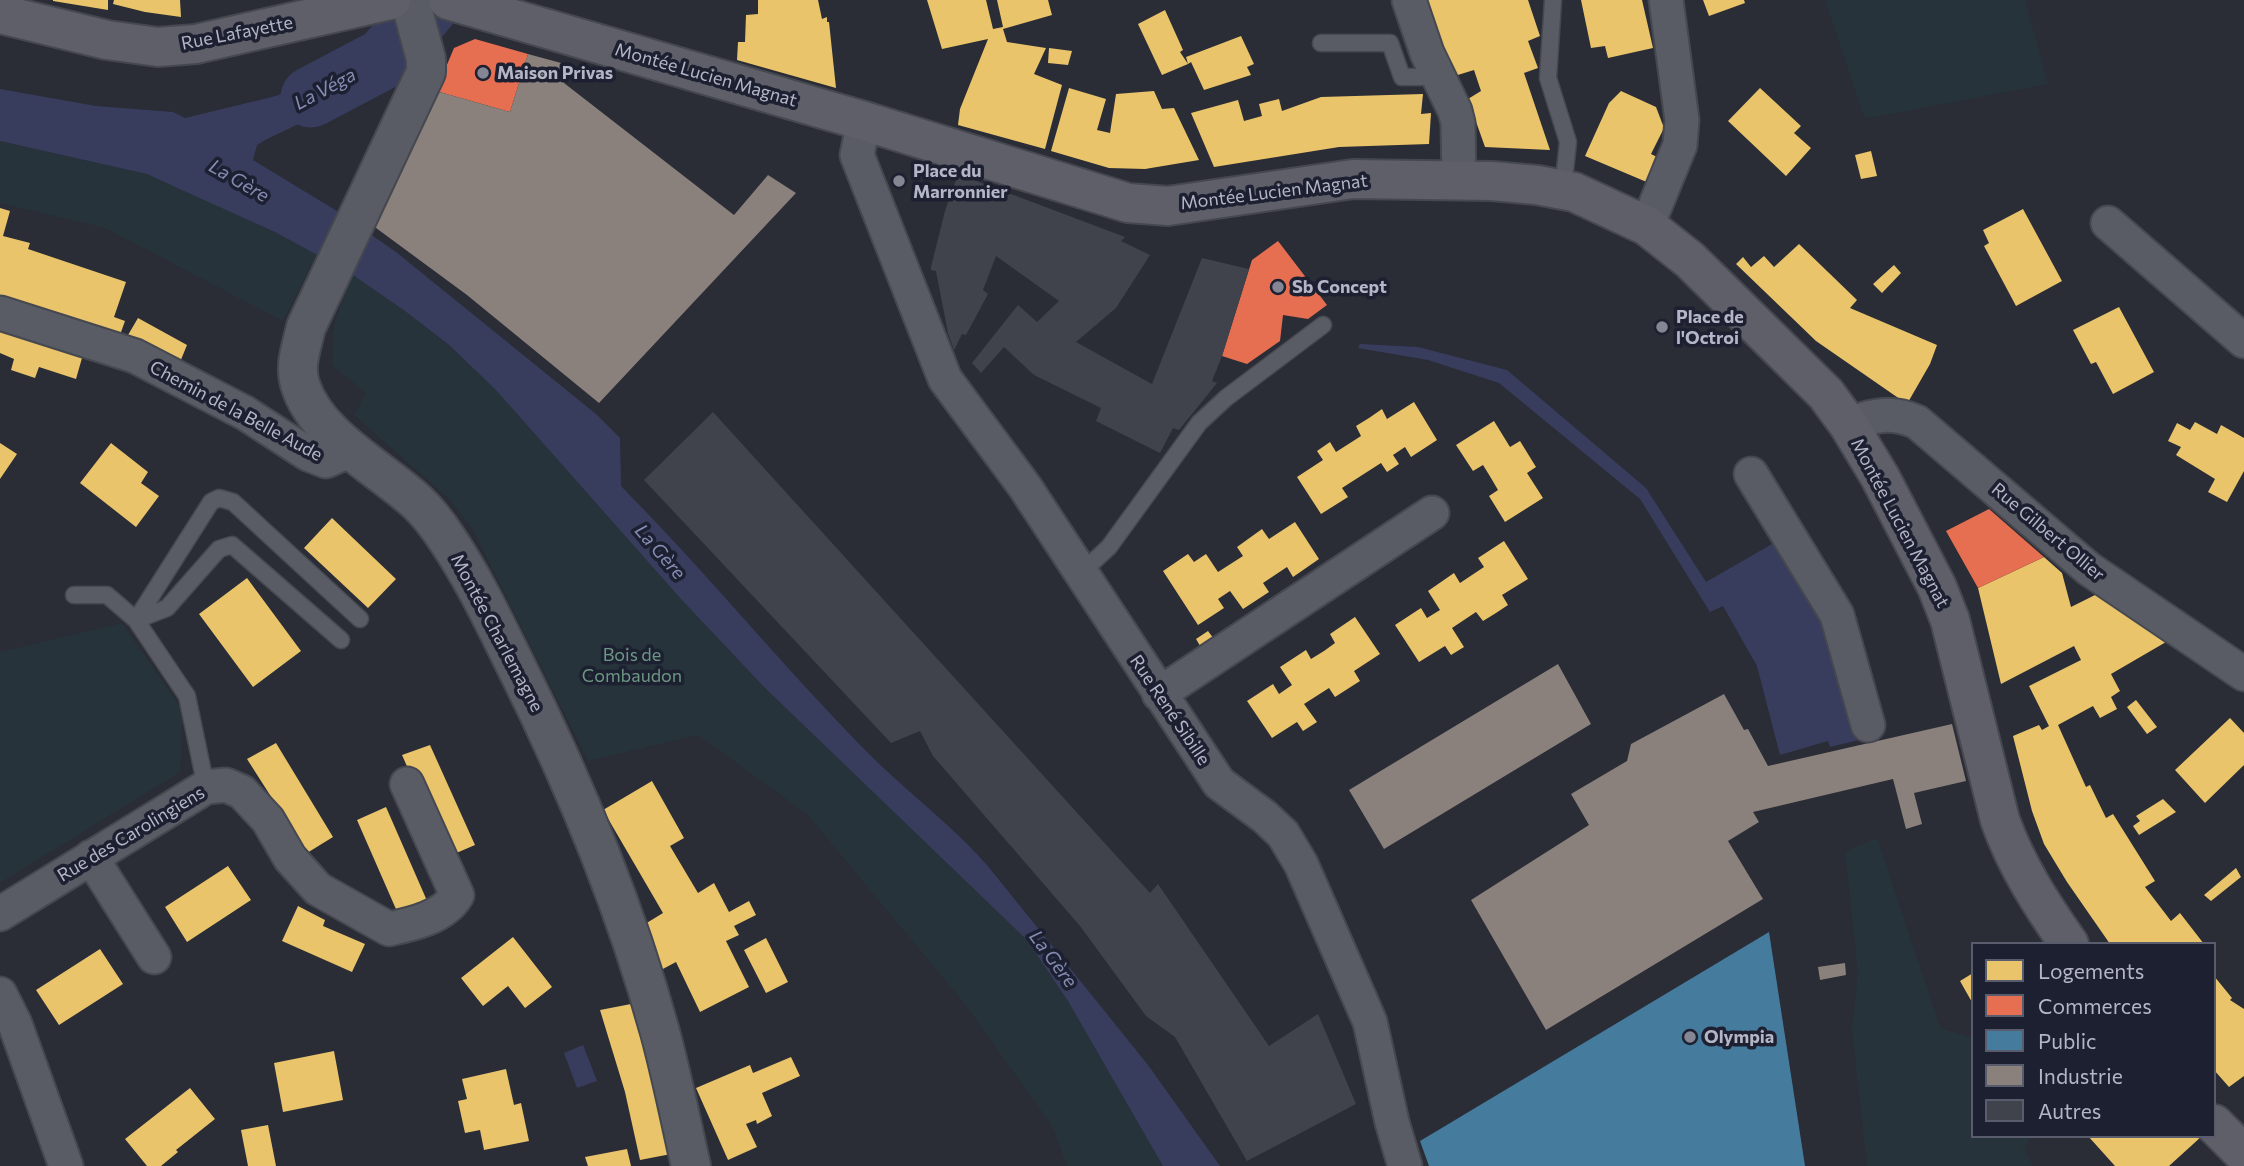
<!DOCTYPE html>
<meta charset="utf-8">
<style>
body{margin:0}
#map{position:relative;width:2244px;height:1166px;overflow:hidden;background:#2a2c36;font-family:Commissioner,sans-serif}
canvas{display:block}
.legend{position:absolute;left:1971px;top:942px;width:245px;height:196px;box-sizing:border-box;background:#1d2031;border:2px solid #595c6d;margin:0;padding:9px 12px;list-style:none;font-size:21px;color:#b4b6c7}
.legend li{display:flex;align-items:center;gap:14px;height:35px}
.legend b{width:35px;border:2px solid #595c6d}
</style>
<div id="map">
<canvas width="2244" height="1166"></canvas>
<ul class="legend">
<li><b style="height:19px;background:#e9c46a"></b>Logements</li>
<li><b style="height:19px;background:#e76f51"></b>Commerces</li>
<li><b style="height:19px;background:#457b9d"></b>Public</li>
<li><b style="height:19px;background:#8a817c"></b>Industrie</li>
<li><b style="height:19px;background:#41434c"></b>Autres</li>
</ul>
</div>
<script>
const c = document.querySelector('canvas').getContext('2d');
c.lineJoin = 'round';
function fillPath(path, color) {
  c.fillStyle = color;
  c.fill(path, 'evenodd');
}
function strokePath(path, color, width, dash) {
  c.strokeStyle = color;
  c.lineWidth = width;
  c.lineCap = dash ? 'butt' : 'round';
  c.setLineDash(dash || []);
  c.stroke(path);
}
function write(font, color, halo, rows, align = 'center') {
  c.font = font + ' Commissioner,sans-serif';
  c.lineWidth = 7;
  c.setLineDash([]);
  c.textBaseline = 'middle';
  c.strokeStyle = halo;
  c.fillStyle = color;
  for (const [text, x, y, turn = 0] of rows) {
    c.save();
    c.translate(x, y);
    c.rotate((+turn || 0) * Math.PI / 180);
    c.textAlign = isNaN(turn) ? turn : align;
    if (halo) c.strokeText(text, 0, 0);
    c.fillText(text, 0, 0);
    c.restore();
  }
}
fillPath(new Path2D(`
 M1825,0H2025L2048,84L1865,119Z
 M0,141L147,174L275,232L317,254L283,321L105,228L0,203Z
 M351,274L405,311L448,345L496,390L681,599L764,687L1027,940L1068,1001L1163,1166H1067L1052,1126L964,1003L807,814L698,735L588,761L473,530L449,499L354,415L366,393L332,365L334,325Z
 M122,623L183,711L180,772L0,883V652Z
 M1877,838L1940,1028L1973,1038V1136H2031L2024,1148L2033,1166H1867L1852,1030L1858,972L1845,851Z`), '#27333b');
fillPath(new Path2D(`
 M382,54L387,60L368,91L267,139L257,145L253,160L337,211L396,252L596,414L620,438L621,486C705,571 780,663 863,748C903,789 949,822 987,865L1148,1065L1220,1166H1163L1068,1001L1027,940L764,687L681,599L496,390L449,345L405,311L347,271L275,232L184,191L147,174L0,141V89L96,106L173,112L185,118L276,96Z
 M1360,344L1418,347L1507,370L1646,488L1706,582L1779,540L1834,634L1859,740L1830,747L1828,741L1780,755L1757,666L1723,606L1710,612L1640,499L1499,383L1428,360L1358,348Z
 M583,1045L597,1081L577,1088L564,1053Z`), '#383d5e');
fillPath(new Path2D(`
 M108,0V10L53,1V0Z
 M114,0H180L181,17L145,12L113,4Z
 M758,0H818L822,19L827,17V22H829L836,88L737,60L738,42H745L746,15L758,14Z
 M927,0H986L993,29L1003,27L997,0H1048L1052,15L1003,29L1007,42L1046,48L1034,74L1062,85L1045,149L958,125L960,109L988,39L942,49Z
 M1421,0H1528L1540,36L1528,41L1538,68L1524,73L1550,150L1485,147L1468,99L1481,91L1474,70L1448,78Z
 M1581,0H1642L1653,48L1608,58L1605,46L1591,48Z
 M1703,0H1744L1745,3L1709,16Z
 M1165,10L1183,50L1180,52L1188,64L1186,57L1241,36L1254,64L1247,67L1251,75L1204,90L1191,62L1188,64L1162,75L1138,24Z
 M1049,48L1072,51L1068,65L1048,63Z
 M1069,88L1106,99L1097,130L1110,133L1116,94L1154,91L1162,109L1174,108L1199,160L1145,169L1109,168L1051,151Z
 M1760,88L1801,126L1794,133L1811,148L1786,176L1728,121Z
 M1621,91L1656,107L1664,128L1651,154L1661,159L1649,183L1585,156L1609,103Z
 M1423,94L1421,114L1431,113L1429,144L1339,147L1214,167L1191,113L1238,100L1244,121L1262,116L1259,104L1279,99L1282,111L1321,97Z
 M1871,151L1877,176L1861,179L1855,155Z
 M0,208L10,211L3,236L30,243L28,249L126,282L114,317L125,321L116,346L0,308Z
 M2023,209L2062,281L2016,306L1984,246L1989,243L1983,230Z
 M1799,244L1857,300L1850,308L1937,345L1930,364L1907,404L1816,341L1736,264L1743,257L1751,267L1764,256L1774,267Z
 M1894,265L1901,273L1882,293L1873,284Z
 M2119,307L2154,372L2113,394L2096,362L2091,364L2073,330Z
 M138,318L187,345L176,372L121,347Z
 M0,324L84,351L76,379L39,367L35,378L11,370L14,359L0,353Z
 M1414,402L1437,440L1411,457L1405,447L1393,455L1399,464L1387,472L1381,463L1342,488L1348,497L1321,514L1297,477L1323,460L1317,451L1330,442L1336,452L1361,436L1356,426L1369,418L1382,409L1387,419Z
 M1494,421L1510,447L1520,441L1536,467L1527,473L1543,498L1505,522L1489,496L1498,490L1491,478L1483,465L1473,471L1456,445Z
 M2195,422L2217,434L2221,425L2244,438V471L2227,502L2208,492L2215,479L2176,455L2181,447L2168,441L2177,423L2190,430Z
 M0,443L17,454L0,479Z
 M111,443L148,472L141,483L159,496L136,527L80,483Z
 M332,518L396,579L368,608L304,548Z
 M1295,522L1319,559L1293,577L1287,567L1263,583L1269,592L1243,609L1230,591L1218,599L1224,608L1198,625L1163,571L1188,554L1194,562L1206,554L1218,572L1243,556L1237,547L1262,529L1269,539Z
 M1504,541L1528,579L1502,595L1508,605L1496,613L1483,621L1476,612L1452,628L1464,647L1451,655L1445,646L1419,662L1395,625L1421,608L1427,618L1440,610L1428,591L1454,573L1460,583L1484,567L1478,558Z
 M2044,557L2062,573L2071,607L2097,594L2166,642L2111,674L2120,691L2111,697L2117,709L2100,718L2093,706L2058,725L2086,787L2090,785L2106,818L2113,814L2155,881L2145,887L2171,921L2180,913L2204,944H2110L2067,882L2044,844L2032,811L2013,736L2039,725L2042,730L2049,726L2029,686L2081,660L2074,646L2001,684L1978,588Z
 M247,578L301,651L253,687L199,614Z
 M1355,617L1380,654L1354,671L1360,681L1335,697L1329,688L1304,704L1317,722L1303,731L1297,722L1272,738L1247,701L1273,684L1279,694L1292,685L1280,667L1306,650L1311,659L1324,651L1335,643L1330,634Z
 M1208,631L1214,639L1202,649L1196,639Z
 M2136,700L2157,727L2147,734L2127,707Z
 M2230,718L2244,733V765L2205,803L2175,770Z
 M276,743L333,837L307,853L247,759Z
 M430,745L475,845L447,857L402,755Z
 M652,781L684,838L670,846L698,893L714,883L729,912L749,901L756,915L734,926L739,935L726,941L749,987L700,1012L676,962L661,970L645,924L663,913L603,810Z
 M2163,799L2176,812L2139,835L2133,826L2140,821L2136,816Z
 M386,807L428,903L399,916L357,820Z
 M228,866L251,900L187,942L165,907Z
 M2236,868L2241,877L2211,901L2204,895Z
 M298,906L325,920L323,926L365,944L352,972L282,941Z
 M513,937L552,987L525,1008L508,986L483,1006L461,978Z
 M766,938L788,982L766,993L744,950Z
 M100,949L123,984L59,1025L36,990Z
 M1973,973V1004L1960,981Z
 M2214,976L2232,998L2230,1000L2244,1009V1076L2229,1087L2214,1070Z
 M631,1004L650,1062L671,1154L640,1160L625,1092L600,1010Z
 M334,1051L343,1100L283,1112L274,1063Z
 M791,1057L800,1076L762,1093L772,1116L757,1124L756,1120L746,1124L757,1147L728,1160L696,1088L750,1065L753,1073Z
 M506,1069L514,1105L521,1103L529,1141L484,1150L480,1130L465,1133L458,1101L467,1099L462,1079Z
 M190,1088L215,1119L176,1150L178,1152L161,1166H147L125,1139Z
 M268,1125L276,1166H248L241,1130Z
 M2088,1136H2202L2169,1166H2115Z
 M627,1149L631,1166H588L585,1157Z`), '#e9c46a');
fillPath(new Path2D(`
 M475,39L528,54L510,112L436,91L454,48Z
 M1278,241L1327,305L1308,319L1283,315L1280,341L1247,364L1222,356L1252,260Z
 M1989,509L2044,557L1978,588L1946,531Z`), '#e76f51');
fillPath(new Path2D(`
 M1769,932L1805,1166H1429L1420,1141Z`), '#457b9d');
fillPath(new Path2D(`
 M528,54L572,66L564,83L734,215L768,175L796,193L599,403L467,295L372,225L436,91L510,112Z
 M1558,664L1591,724L1384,849L1349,790Z
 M1724,694L1744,730L1748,729L1768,766L1952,724L1966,781L1914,793L1922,824L1906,829L1893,779L1753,812L1759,822L1728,841L1763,899L1546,1030L1471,900L1589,825L1571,794L1627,761L1631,744Z
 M1845,963L1846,975L1820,980L1818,967Z`), '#8a817c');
strokePath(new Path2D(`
 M311,97L385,58L433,0`), '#383d5e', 61);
fillPath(new Path2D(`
 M958,174L1125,237L1121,241L1150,255L1116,308L1076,342L1152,384L1202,258L1249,269L1222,356L1212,381L1217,383L1179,430L1173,428L1160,453L1096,421L1101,408L1034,375L1004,347L981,373L972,363L1018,305L1037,322L1059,301L996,256L983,290L988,294L966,335L962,334L954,350L948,333L936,271L931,270V267L945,211Z
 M713,412L1150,893L1158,884L1269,1046L1318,1014L1356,1104L1247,1161L1175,1037L1146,1016L1080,926L933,756L920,731L891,743L644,480Z`), '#41434c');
const service = new Path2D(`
 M1553,0L1548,78L1568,142L1563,189
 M1321,43H1390L1402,77H1439
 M1080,574L1109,547L1199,423L1226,398L1323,325
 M74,595H107L136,620L187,696L206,787
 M136,620L211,502L219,498L233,502L360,619
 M136,620L167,608L219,549L232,545L341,640`);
const minor = new Path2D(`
 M1409,0L1427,53L1455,111L1458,123L1459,181
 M864,121L857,155L945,379L1025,487L1219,783L1265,817L1283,834L1301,864L1370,1022L1392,1122L1405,1166
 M2108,223L2244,341
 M1647,226L1680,145L1682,120L1666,0
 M0,313L135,356L245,413L308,454L326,461L351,450
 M1848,424C1875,415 1891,411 1917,422L2089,569L2244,674
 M1751,474L1837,615L1868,725
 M1159,694L1432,513
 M91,857L154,957
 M0,914L206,787L226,785L242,792L268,820L290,858L318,889L389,929C413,924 444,917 457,895L407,784
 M0,994L15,1024L66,1166`);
const tertiary = new Path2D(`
 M410,0L426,59V72L306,327C302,346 294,365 300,384C315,435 380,468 417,502C428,512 439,527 447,539C474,579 494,622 515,664C574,782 625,905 660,1032C672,1076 681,1122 691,1166`);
const secondary = new Path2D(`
 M448,0L864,121L1128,203L1168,206L1353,179L1492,181L1537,185L1574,192L1647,226L1690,260L1826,394L1848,424L1880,477L1937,587L1950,620L2000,820C2016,865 2041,904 2069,944
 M0,14L107,40L158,47L196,44L391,0
 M2214,1124L2244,1154`);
strokePath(service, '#464850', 19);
strokePath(minor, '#464850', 37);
strokePath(tertiary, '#464850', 42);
strokePath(secondary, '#464850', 42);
strokePath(service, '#595b65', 16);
strokePath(minor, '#595b65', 33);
strokePath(tertiary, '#595b65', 38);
strokePath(secondary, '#5e5f68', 38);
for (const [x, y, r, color] of [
 [483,73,7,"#848694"],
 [899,181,7,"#848694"],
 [1278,287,7,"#848694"],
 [1662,327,7,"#848694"],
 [1690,1037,7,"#848694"]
]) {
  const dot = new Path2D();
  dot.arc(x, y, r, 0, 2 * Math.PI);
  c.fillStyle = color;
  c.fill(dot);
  strokePath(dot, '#1d2031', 2.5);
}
write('18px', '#b4b6c7', '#1d2031', [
 ["Rue Lafayette",237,33,-11],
 ["Montée Lucien Magnat",706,75,16],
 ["Montée Lucien Magnat",1274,192,-7],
 ["Chemin de la Belle Aude",236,411,28],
 ["Montée Lucien Magnat",1900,523,62],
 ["Rue Gilbert Ollier",2048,532,40],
 ["Montée Charlemagne",497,633,62],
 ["Rue René Sibille",1170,710,56],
 ["Rue des Carolingiens",131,834,-31]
]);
write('bold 18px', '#b4b6c7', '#1d2031', [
 ["Maison Privas",497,73],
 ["Place du",913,171],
 ["Marronnier",913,192],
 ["Sb Concept",1292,287],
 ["Place de",1676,317],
 ["l'Octroi",1676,338],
 ["Olympia",1704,1037]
], 'left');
write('18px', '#6c9782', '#1d2031', [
 ["Bois de",632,655],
 ["Combaudon",632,676]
]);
write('italic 19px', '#858bb2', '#1d2031', [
 ["La Véga",325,89,-28],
 ["La Gère",239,181,30],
 ["La Gère",660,552,49],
 ["La Gère",1053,959,53]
]);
</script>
